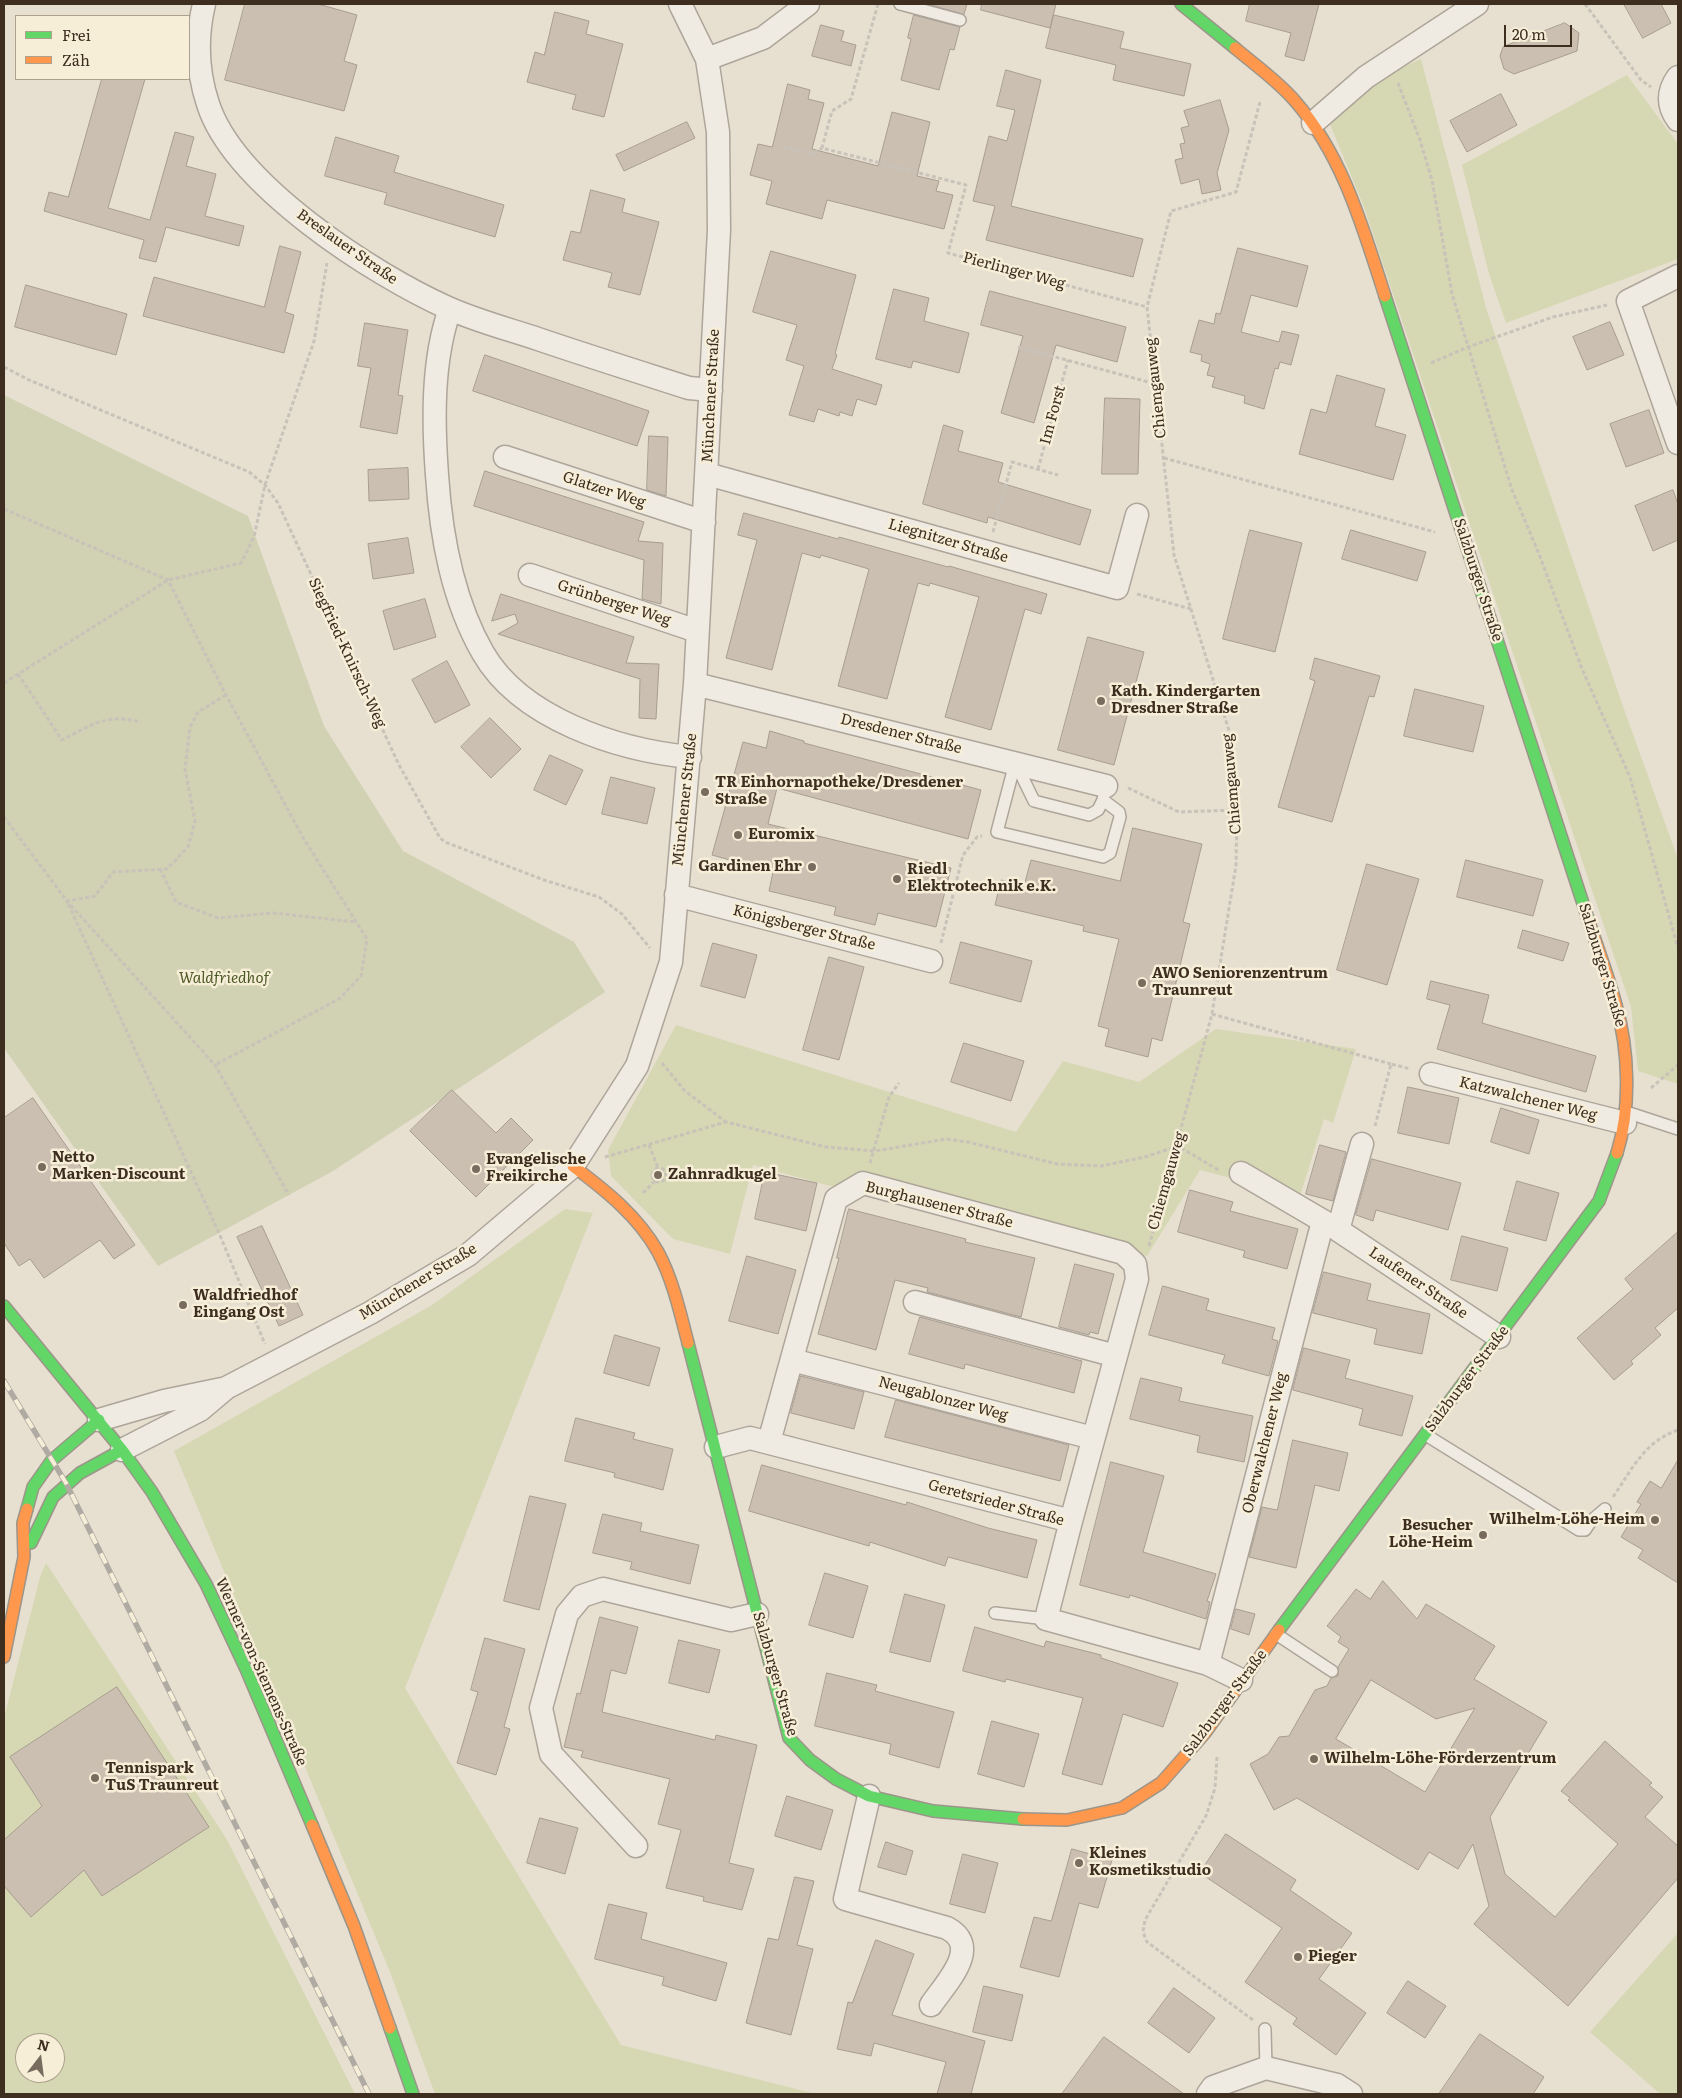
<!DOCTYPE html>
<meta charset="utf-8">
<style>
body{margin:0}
#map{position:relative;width:1682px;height:2098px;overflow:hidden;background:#e7e0d1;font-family:Literata,serif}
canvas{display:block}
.frame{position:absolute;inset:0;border:5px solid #3d2e20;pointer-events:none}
.legend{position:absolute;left:15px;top:15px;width:175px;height:65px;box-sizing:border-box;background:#f7eed8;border:1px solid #ada18e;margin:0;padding:6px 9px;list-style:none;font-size:15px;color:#3d2e20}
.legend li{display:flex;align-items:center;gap:10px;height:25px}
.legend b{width:25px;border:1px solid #ada18e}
.north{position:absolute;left:15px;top:2033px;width:50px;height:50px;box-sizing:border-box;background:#f7eed8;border:1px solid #ada18e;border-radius:50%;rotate:15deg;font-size:14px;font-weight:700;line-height:20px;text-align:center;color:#3d2e20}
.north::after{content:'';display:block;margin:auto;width:18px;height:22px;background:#786c5e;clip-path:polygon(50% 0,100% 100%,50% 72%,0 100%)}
.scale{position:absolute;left:1504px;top:25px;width:68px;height:22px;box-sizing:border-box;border:2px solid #3d2e20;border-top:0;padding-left:6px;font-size:15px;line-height:18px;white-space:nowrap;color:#3d2e20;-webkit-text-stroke:4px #f7eed8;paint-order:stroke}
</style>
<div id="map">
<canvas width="1682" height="2098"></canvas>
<div class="frame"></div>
<ul class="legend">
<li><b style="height:6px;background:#63d668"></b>Frei</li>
<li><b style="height:6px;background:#ff974d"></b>Zäh</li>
</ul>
<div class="north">N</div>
<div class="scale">20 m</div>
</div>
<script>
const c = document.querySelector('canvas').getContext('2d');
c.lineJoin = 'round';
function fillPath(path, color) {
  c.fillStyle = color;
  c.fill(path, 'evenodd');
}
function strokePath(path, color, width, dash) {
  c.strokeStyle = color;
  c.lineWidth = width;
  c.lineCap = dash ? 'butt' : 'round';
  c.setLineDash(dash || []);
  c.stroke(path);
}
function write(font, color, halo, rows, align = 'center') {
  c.font = font + ' Literata,serif';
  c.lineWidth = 5;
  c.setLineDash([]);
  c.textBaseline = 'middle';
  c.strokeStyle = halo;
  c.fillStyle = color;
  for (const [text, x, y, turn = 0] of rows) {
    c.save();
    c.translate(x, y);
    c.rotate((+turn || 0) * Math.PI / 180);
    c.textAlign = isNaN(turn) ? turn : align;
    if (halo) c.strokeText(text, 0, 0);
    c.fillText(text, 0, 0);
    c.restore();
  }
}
fillPath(new Path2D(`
 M1421,59L1487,311L1625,712L1678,859V1084L1638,1071L1631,1007L1364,207L1329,122L1369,83Z
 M1627,75L1678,144V259L1506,323L1489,274L1462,165Z
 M676,1025L1016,1132L1063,1061L1139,1082L1216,1029L1356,1049L1333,1123L1324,1119L1300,1196L1200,1170L1147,1256L864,1178L838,1188L753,1165L730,1254L673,1239L611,1176L608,1150Z
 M565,1209L593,1213L405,1688L621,2045L816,2094H435L390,1972L174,1451L432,1305Z
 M46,1563L226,1838L355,2094H4V1718L40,1577ZM25,2043H55V2073H25Z
 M1678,1933V2094H1660L1590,2032Z`), '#d6d7b3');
fillPath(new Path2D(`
 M4,395L248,516L324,726L403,851L574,942L605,992L333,1171L158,1266L4,1048Z`), '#d1d1b3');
const building = new Path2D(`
 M245,4H318L357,15L344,61L357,65L344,111L225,80Z
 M928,4H967L964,14Z
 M982,4H1056L1050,28L981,10Z
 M1250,4H1319L1304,61L1285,56L1291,33L1246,21Z
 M1624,4H1661L1671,23L1643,38Z
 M555,12L589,21L586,34L623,44L604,117L572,109L576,95L527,82L535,52L544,55Z
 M914,15L960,27L954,50L950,49L939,90L901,80L911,39L908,38Z
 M1054,15L1124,32L1120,48L1191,64L1184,96L1113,80L1116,65L1046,48Z
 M1565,23L1579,33L1577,51L1514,74L1504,69L1500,56L1503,47Z
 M821,25L844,31L841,41L856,45L851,66L812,56Z
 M1006,70L1041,80L1011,206L1143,239L1133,277L986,240L995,206L973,201L989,136L1007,141L1015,110L997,106Z
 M102,79H145L108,208L150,220L175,132L194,137L186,166L216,174L205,216L244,226L239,246L166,227L156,262L139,258L144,240L44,211L49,192L68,197Z
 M788,84L810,90L808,99L824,103L812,149L878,166L892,112L930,122L917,176L939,181L936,191L953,195L944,229L827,200L822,219L766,204L772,181L750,175L758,144L772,147Z
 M1501,94L1517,125L1467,152L1450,121Z
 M1220,100L1229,130L1217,173L1221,190L1202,194L1199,179L1181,184L1175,160L1183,158L1180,144L1185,143L1181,128L1189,126L1184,111Z
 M687,122L695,138L624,171L616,155Z
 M336,137L399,156L394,172L504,205L495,237L384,204L387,193L325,176Z
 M591,190L625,199L622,212L659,222L640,295L608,287L612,273L563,260L571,231L580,233Z
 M280,246L301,252L285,312L294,315L284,353L143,316L154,277L264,307Z
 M1238,248L1308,266L1297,307L1251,295L1241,332L1279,342L1282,331L1299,335L1291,365L1280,362L1278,369L1275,368L1264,409L1244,403L1245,396L1212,387L1215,377L1207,375L1210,364L1201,361L1202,355L1190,352L1199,320L1214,324L1216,313L1220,314Z
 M771,251L856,275L835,354L837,355L832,369L882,385L876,405L857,399L852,416L840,412L839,416L818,409L814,422L789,415L804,366L786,360L797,325L753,312Z
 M26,285L127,314L116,355L15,327Z
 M894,289L929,298L924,321L969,333L959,373L913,361L911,368L876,359Z
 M990,291L1126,327L1117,362L1056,345L1034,423L1001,413L1023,336L981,325Z
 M1610,322L1624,355L1587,370L1573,337Z
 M365,323L408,330L398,395L403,396L397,434L360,427L371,368L358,366Z
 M485,355L649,411L637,446L473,391Z
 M1337,375L1385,389L1375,426L1406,435L1393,480L1299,454L1311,409L1326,413Z
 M1105,398L1140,399L1138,474H1102Z
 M1649,410L1664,453L1626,467L1610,424Z
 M944,425L963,431L958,451L1003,463L998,482L1091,510L1080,545L988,517L987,523L923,504Z
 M649,436L668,437L666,496L647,490Z
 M408,468L409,499L369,501L368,470Z
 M485,471L644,522L638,541L663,543L661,604L642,599L644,560L474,506Z
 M1673,490L1678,504V540L1653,551L1635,506Z
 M744,513L838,539L839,537L948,567L949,566L1047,594L1041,614L1025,609L991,730L945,717L979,597L930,583L929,586L918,583L887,699L838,686L869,569L821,555L820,558L802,553L772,670L726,658L757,540L738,535Z
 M1250,530L1302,543L1275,652L1223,639Z
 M1351,530L1426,552L1417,581L1342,559Z
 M408,538L414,573L373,579L368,544Z
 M501,594L634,637L626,663L659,664L656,719L639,718L640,679L498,634L518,623L515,614L492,621Z
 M425,599L436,637L394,650L383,611Z
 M1088,637L1144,652L1114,765L1058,750Z
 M1315,658L1380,676L1374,697L1369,696L1332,822L1278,807L1315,681L1310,679Z
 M447,661L470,705L435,723L412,680Z
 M1415,689L1484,706L1473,752L1404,736Z
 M490,718L521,749L491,778L461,747Z
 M770,731L804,741V743L981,790L968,839L777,788L768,824L951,868L936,927L878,913L875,925L834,915L836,907L769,891L773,872L712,855L743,742L766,748Z
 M550,755L583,770L566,805L534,790Z
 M611,777L655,788L647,824L602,814Z
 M1133,828L1202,844L1183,922L1190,924L1162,1041L1152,1038L1148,1057L1105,1046L1109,1029L1098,1026L1119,939L1083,931L1084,926L995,905L1001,880L1024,886L1031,860L1120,881Z
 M1466,860L1543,880L1533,916L1457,897Z
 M1367,864L1419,879L1387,985L1337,970Z
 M1523,930L1569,943L1563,961L1518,948Z
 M961,942L1032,961L1021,1002L950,983Z
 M713,943L757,955L745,998L701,986Z
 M829,957L864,967L839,1060L803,1050Z
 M1431,981L1489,995L1482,1023L1596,1056L1586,1092L1437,1049L1450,1005L1427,999Z
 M964,1043L1024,1061L1011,1101L951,1082Z
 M1408,1087L1459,1098L1449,1144L1398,1133Z
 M452,1090L496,1133L511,1118L533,1140L476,1197L410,1131Z
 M33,1098L135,1245L114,1259L100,1240L44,1278L30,1259L19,1266L4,1243V1118Z
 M1501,1108L1539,1120L1529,1154L1491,1142Z
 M1320,1145L1346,1152L1333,1201L1306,1194Z
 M1372,1159L1461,1183L1448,1230L1376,1210L1373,1221L1356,1215Z
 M765,1172L817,1183L806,1231L755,1219Z
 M1517,1181L1559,1193L1546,1241L1504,1230Z
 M1190,1190L1233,1202L1230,1211L1298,1229L1287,1269L1243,1257L1245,1251L1178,1232Z
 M849,1209L966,1239L965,1242L1035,1258L1021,1317L927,1292L928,1288L895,1280L876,1350L818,1334L839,1258H837Z
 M262,1226L303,1315L279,1326L237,1237Z
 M1678,1232V1308L1655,1328L1661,1335L1631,1361L1633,1364L1614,1380L1577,1338L1633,1289L1625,1279Z
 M1462,1236L1508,1248L1497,1291L1451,1280Z
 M747,1256L796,1270L778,1334L729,1321Z
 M1075,1264L1114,1274L1098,1334L1090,1332L1089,1335L1059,1327Z
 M1324,1272L1371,1284L1367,1300L1430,1314L1422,1354L1374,1344L1377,1329L1313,1313Z
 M1163,1286L1209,1299L1206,1310L1275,1328L1272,1339L1278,1341L1269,1376L1222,1363L1225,1355L1149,1335Z
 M920,1317L1082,1361L1074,1393L965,1364L964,1369L909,1354Z
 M615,1335L660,1348L649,1386L604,1373Z
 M1304,1348L1350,1360L1345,1378L1413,1396L1402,1436L1359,1425L1363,1409L1293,1390Z
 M801,1376L864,1392L854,1429L791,1413Z
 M1141,1378L1182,1388L1179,1401L1253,1416L1244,1462L1197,1452L1200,1436L1130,1419Z
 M896,1400L1069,1445L1060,1481L885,1437Z
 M576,1418L635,1433L633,1439L673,1449L663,1490L614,1477L615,1473L565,1461Z
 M1293,1440L1348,1453L1339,1491L1315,1485L1296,1568L1249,1557L1262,1507L1277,1510Z
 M1678,1460V1583L1638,1558L1643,1550L1621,1537L1641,1504L1637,1502L1650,1481L1661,1488Z
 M1111,1462L1164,1476L1143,1552L1216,1574L1207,1601L1210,1602L1206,1619L1130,1595L1129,1598L1080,1585Z
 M762,1465L906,1505L907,1502L988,1528L1037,1540L1027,1578L948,1557L945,1566L870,1542L869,1546L749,1511Z
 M530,1496L566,1504L539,1610L504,1601Z
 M603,1514L642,1523L640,1531L699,1545L690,1584L630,1569L632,1562L593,1553Z
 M825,1573L868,1586L853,1638L809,1625Z
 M1383,1581L1417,1619L1426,1604L1495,1646L1474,1679L1547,1722L1490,1817L1505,1874L1555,1917L1618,1844L1568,1800L1570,1798L1561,1791L1605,1741L1652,1783L1649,1785L1663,1797L1645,1817L1678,1846V1878L1568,2006L1474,1924L1489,1906L1473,1844L1458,1869L1429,1852L1418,1870L1297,1798L1274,1810L1250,1764L1268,1754L1279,1737L1289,1736L1315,1690L1327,1686L1331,1678L1338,1676V1667L1349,1649L1338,1642L1341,1637L1327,1626L1356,1589L1370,1599ZM1371,1680L1436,1719L1475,1708L1425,1792L1336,1739Z
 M905,1594L945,1605L930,1662L890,1652Z
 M1236,1609L1255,1614L1249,1635L1231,1629Z
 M600,1617L638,1627L626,1674L611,1670L602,1712L715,1740L716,1735L757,1745L729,1863L754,1869L742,1910L703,1901L704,1897L666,1888L681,1830L658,1824L670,1779L581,1757L583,1751L564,1747L577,1693L580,1694Z
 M975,1627L1044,1647L1046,1641L1101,1655V1658L1178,1683L1163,1727L1123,1714L1102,1785L1062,1774L1083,1698L1006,1679L1005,1682L963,1671Z
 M485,1638L525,1649L504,1727L510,1729L496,1775L457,1763L478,1692L471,1690Z
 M679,1640L720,1650L709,1693L669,1683Z
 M827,1673L877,1685L875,1691L954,1712L939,1768L889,1754L891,1744L815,1726Z
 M117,1687L209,1827L102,1896L84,1870L31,1917L4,1886V1840L42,1806L10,1757Z
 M992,1721L1039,1734L1024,1787L978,1774Z
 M787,1796L833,1810L821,1850L775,1836Z
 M540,1818L578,1828L565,1874L527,1863Z
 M1226,1834L1296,1880L1290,1890L1352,1933L1319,1979L1366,2013L1336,2055L1293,2024L1297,2018L1245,1982L1282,1928L1200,1873Z
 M886,1842L913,1851L906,1875L878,1867Z
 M1072,1849L1112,1860L1098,1908L1079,1903L1059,1977L1020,1967L1034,1917L1051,1921Z
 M963,1854L998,1863L985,1913L950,1904Z
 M795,1877L814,1881L797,1945L813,1949L791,2035L746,2023L768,1938L778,1940Z
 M609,1904L647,1913L641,1939L727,1963L716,2001L662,1985L664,1977L595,1959Z
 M876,1940L914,1954L892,2015L985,2041L971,2094H937L946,2062L874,2043L871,2056L837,2049L848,2002L852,2003Z
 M1408,1981L1446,2006L1425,2038L1387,2013Z
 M984,1986L1023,1995L1012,2041L973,2032Z
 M1174,1988L1215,2018L1189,2053L1148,2023Z
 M1480,2034L1544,2077L1533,2094H1439Z
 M1104,2037L1184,2094H1062Z`);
fillPath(building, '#cbbfb2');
strokePath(building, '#a89c90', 1);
const lane = new Path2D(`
 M900,4L960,20
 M1015,763L997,832L1103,857L1110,853L1120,817L1119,812L1103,800L1106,786
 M1016,764L1034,801L1089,815L1098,810L1103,800
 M1626,1112L1678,1129
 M1426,1435L1579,1530H1585L1591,1521L1605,1509
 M995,1613L1046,1619
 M1276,1634L1332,1671
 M1265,2029L1266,2068`);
const street = new Path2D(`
 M204,4C196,38 197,71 208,104C234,185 374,275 448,308C477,321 508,329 538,339C588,356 639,372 689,388L711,390
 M707,59L763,38L808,4
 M1678,77C1668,91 1667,105 1678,120
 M1313,123L1366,77L1477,4
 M1678,276L1628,301L1678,443
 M450,309C432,360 433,421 437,475C441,536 452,599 483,653C521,719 618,750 690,757
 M505,457L704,522
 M707,474L1117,588L1137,515
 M530,575L697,631
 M695,684L1106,786
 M676,895L931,961
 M1431,1074L1625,1123
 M1362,1144L1338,1230L1499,1337
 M1241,1173L1335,1228
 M915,1302L1116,1356
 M792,1360L1093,1438
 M99,1420L164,1401L222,1389
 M769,1442L836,1199L863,1183L1123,1253L1135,1264L1137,1279L1071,1521
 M716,1447L750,1438L1071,1521L1046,1619L1208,1664L1241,1680
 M122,1450L200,1410L226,1388L370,1313L468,1255L573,1166L637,1066L671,962L695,684L719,230L718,132L707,59L680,4
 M1208,1664L1323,1221
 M869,1796L845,1899L947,1928C983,1947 945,1984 931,2005
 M636,1846L551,1754L541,1708L567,1614L582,1596L603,1589L731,1620L757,1614
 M1208,2094L1213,2087L1266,2068L1337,2085L1351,2094`);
const fast = new Path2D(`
 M1181,4L1235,48
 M1385,296L1590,925
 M4,1306L122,1450L152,1492L206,1584L246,1669L312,1825
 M688,1343L789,1738L810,1760L836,1779L869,1796L933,1811L1023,1819
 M27,1509L33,1487L52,1460L99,1420
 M31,1543L53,1497L80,1473L122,1450
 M1279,1630L1599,1201L1617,1153
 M390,2028L413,2094`);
const slow = new Path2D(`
 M1235,48C1255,65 1278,81 1295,101C1343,156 1363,228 1385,296
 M1590,925C1599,952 1609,978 1616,1005C1629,1050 1631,1108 1617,1153
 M573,1166C605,1190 638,1216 658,1252C673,1280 680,1312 688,1343
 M4,1657L24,1557L23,1523L27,1509
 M1023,1819L1067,1820L1122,1808L1161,1783L1205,1733L1279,1630
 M312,1825L354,1926L390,2028`);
strokePath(lane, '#ada599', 14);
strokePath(street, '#ada599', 25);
strokePath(fast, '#9c958a', 14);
strokePath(slow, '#9c958a', 14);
strokePath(new Path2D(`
 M878,4L851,99L832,111L822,148L966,185L948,253L1147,307
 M1585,4L1641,80L1651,87
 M1398,83L1420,140L1432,180L1452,294L1512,490L1539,554L1582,669L1630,777L1678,948
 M783,147L814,154L822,148
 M1018,347L1156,384
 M1431,363L1468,347L1553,317L1607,305
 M4,367L29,380L249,472L265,485L278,503L399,765L440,838L445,842L544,880L599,897L622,914L650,948
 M1164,458L1435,532
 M1038,469L1068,360
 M4,509L168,580L226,695L302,836L367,939L361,976L339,999L215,1065
 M993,532L1012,462L1058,475
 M1137,594L1191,609
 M18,674L62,740C91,725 107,713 141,722
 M4,683L168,580L241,563L254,537L265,485L314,341L327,263
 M226,695L198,712L190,727L185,769L195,821L188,847L167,869L113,872L95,896L67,901L219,1233L265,1344
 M1128,788L1179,812L1237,810
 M4,817L67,901L215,1065L289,1195
 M160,869L176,902L218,918L273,913L356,922
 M941,943L963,855L977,837L982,836
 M1212,1014L1391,1064
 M662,1063L685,1091L726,1122
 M1651,1088L1678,1065
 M1375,1126L1391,1064L1411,1069
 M649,1145L658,1168
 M605,1157L726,1122L826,1147L875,1151L946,1139L968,1142L1057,1164L1101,1166L1145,1157L1178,1146L1220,1171
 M870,1163L889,1097L899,1083
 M652 1175a7 7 0 1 1 14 0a7 7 0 1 1-14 0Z
 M643,1193L655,1181
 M1149,1246L1212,1014L1236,865L1237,810L1231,737L1174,555L1147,307L1171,211L1236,192L1260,102
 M1613,1497C1633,1468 1644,1442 1678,1430
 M1217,1757L1215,1788L1206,1816L1145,1920L1143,1932L1147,1942L1253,2020`), '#c8c2b9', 3, [4, 2.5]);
strokePath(lane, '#efebe3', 11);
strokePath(street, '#efebe3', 22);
strokePath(fast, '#63d668', 11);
strokePath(slow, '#ff974d', 11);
const rail = new Path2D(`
 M4,1381L66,1483L369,2094`);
strokePath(rail, '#afaaa2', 5.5);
strokePath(rail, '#f7eed8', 4, [11]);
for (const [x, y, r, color] of [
 [1101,701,5,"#786c5e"],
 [705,792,5,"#786c5e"],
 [738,835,5,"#786c5e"],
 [812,867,5,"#786c5e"],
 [897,879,5,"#786c5e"],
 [1142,983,5,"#786c5e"],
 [42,1167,5,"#786c5e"],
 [476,1169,5,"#786c5e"],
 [658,1175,5,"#786c5e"],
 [183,1305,5,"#786c5e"],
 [1655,1520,5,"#786c5e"],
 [1483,1535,5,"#786c5e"],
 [1314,1759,5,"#786c5e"],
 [95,1778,5,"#786c5e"],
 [1079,1863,5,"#786c5e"],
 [1298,1957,5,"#786c5e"]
]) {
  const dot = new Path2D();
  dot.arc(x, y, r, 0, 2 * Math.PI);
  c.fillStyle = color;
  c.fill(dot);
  strokePath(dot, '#f7eed8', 2);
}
write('15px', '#3d2e20', '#f7eed8', [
 ["Breslauer Straße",347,247,35],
 ["Pierlinger Weg",1014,271,15],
 ["Chiemgauweg",1156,388,-96],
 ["Münchener Straße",711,396,-87],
 ["Im Forst",1053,415,-75],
 ["Glatzer Weg",604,490,18],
 ["Liegnitzer Straße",948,541,16],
 ["Salzburger Straße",1478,580,72],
 ["Grünberger Weg",614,603,18],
 ["Siegfried-Knirsch-Weg",347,653,65],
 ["Dresdener Straße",901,734,14],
 ["Chiemgauweg",1232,784,-95],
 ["Münchener Straße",685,800,-84],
 ["Königsberger Straße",804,928,14],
 ["Salzburger Straße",1602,965,73],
 ["Katzwalchener Weg",1528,1099,14],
 ["Chiemgauweg",1167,1181,-74],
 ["Burghausener Straße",939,1205,14],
 ["Münchener Straße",418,1282,-31],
 ["Laufener Straße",1418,1283,34],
 ["Salzburger Straße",1467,1379,-53],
 ["Neugablonzer Weg",943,1399,15],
 ["Oberwalchener Weg",1265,1443,-76],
 ["Geretsrieder Straße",996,1503,15],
 ["Werner-von-Siemens-Straße",261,1672,66],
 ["Salzburger Straße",775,1674,74],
 ["Salzburger Straße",1225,1703,-53]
]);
write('bold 15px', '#3d2e20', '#f7eed8', [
 ["Kath. Kindergarten",1111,692],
 ["Dresdner Straße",1111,709],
 ["TR Einhornapotheke/Dresdener",715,783],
 ["Straße",715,800],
 ["Euromix",748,835],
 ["Gardinen Ehr",802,867,"right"],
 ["Riedl",907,870],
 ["Elektrotechnik e.K.",907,887],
 ["AWO Seniorenzentrum",1152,974],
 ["Traunreut",1152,991],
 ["Netto",52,1158],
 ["Marken-Discount",52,1175],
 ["Evangelische",486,1160],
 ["Freikirche",486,1177],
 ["Zahnradkugel",668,1175],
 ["Waldfriedhof",193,1296],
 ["Eingang Ost",193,1313],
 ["Wilhelm-Löhe-Heim",1645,1520,"right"],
 ["Besucher",1473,1526,"right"],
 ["Löhe-Heim",1473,1543,"right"],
 ["Wilhelm-Löhe-Förderzentrum",1324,1759],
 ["Tennispark",105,1769],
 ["TuS Traunreut",105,1786],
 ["Kleines",1089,1854],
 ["Kosmetikstudio",1089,1871],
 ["Pieger",1308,1957]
], 'left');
write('italic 15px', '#4d5a26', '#f7eed8', [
 ["Waldfriedhof",224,979]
]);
</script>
